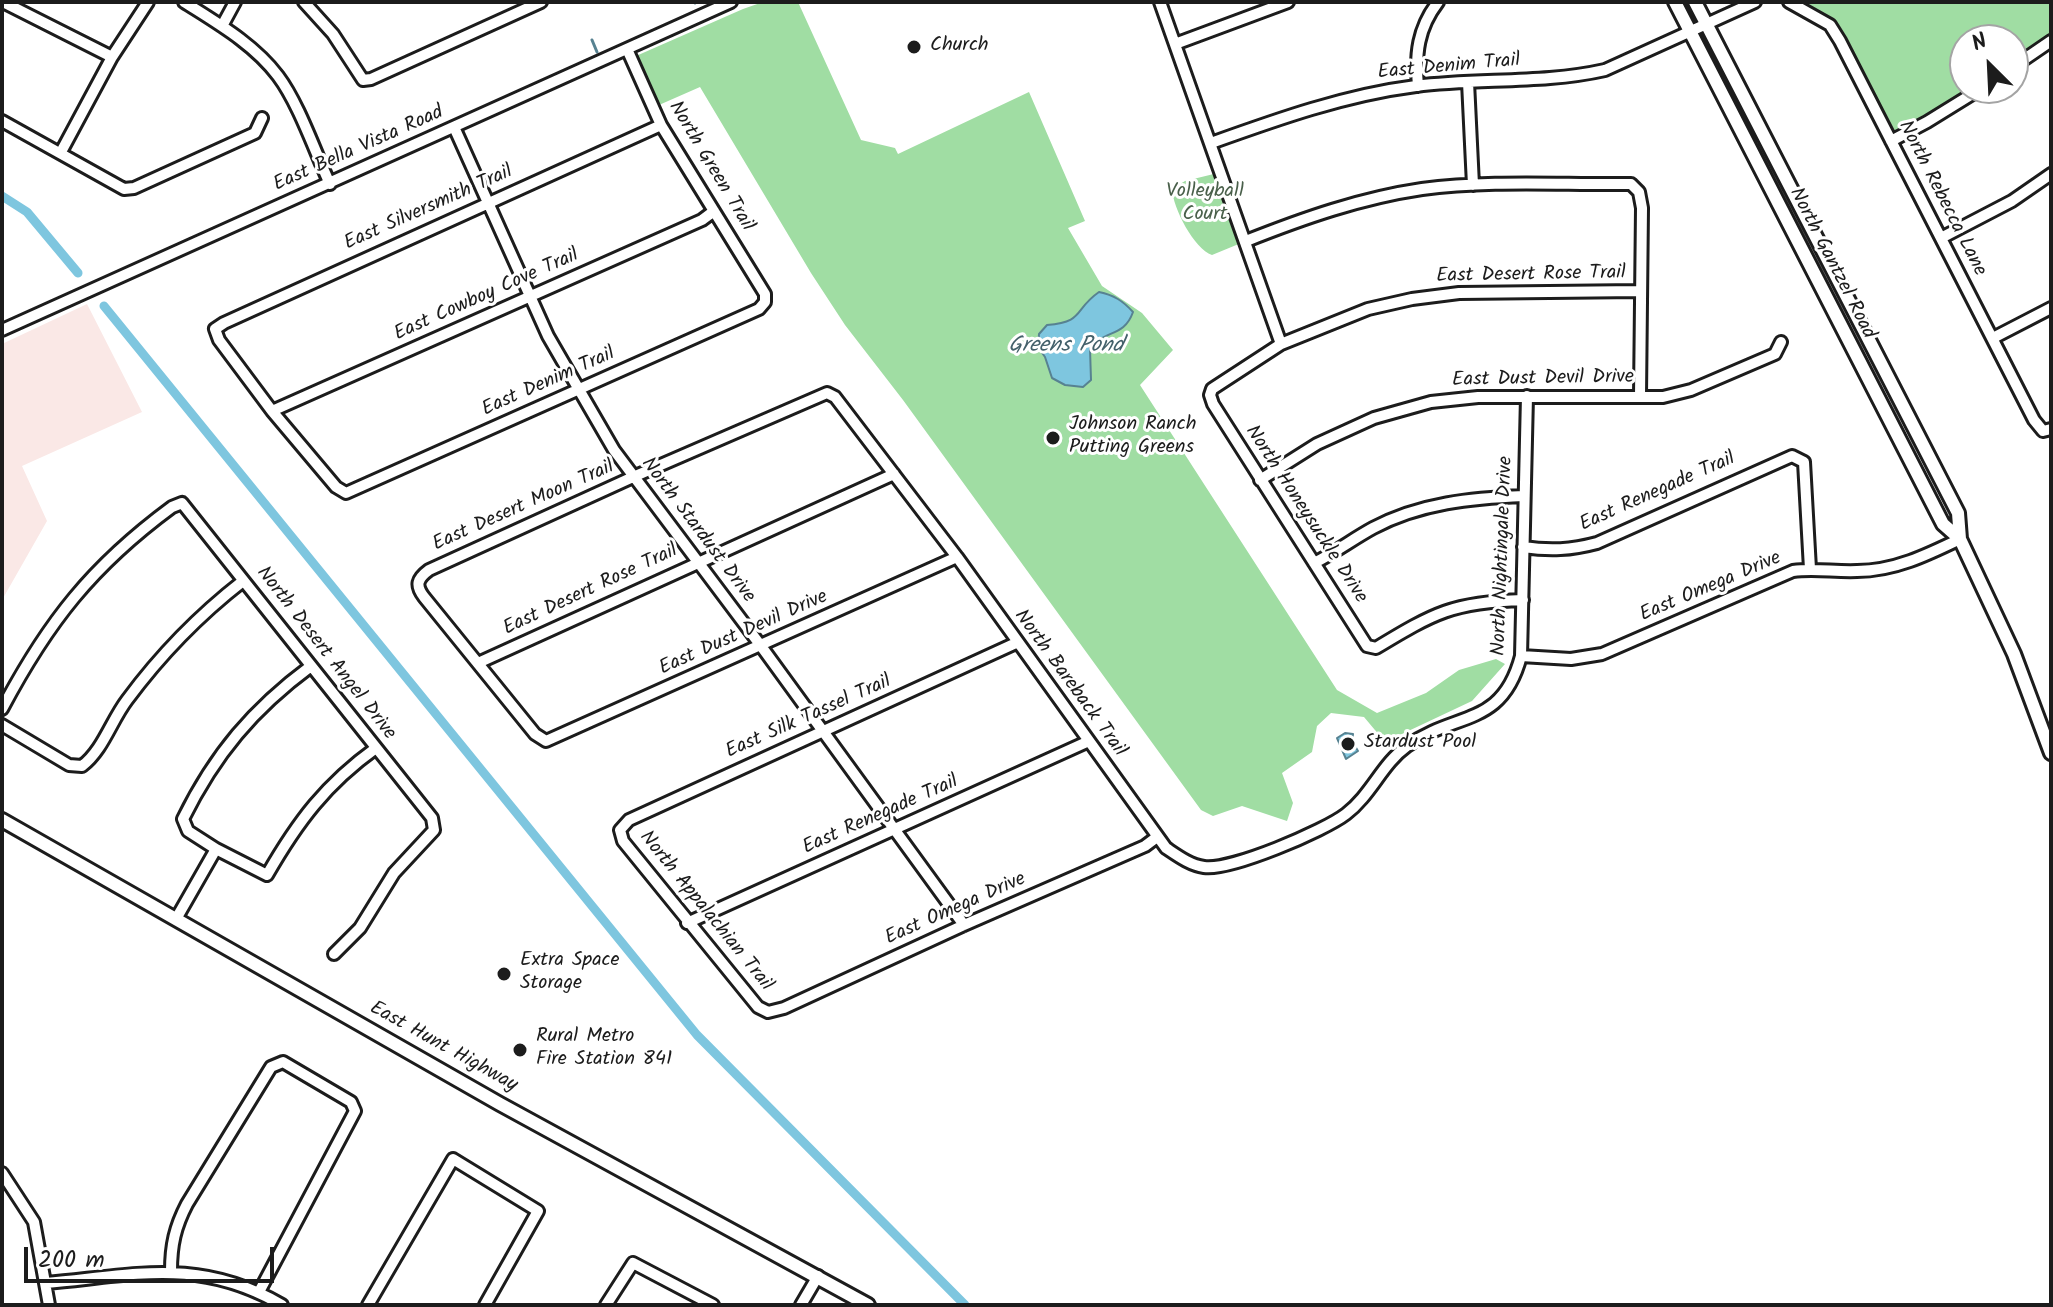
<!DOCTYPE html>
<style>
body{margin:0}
#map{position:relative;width:2053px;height:1307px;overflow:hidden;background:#fff;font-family:Kalam,sans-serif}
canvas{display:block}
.frame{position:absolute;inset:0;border:4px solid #1c1c1c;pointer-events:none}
.north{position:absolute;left:1949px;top:24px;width:80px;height:80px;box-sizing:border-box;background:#fff;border:2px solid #a4a4a4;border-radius:50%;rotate:336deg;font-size:22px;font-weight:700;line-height:32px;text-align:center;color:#1c1c1c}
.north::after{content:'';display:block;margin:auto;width:28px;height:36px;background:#1c1c1c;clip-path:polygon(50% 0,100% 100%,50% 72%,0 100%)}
.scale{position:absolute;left:24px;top:1247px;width:250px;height:36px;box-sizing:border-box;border:4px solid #1c1c1c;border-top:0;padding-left:10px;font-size:24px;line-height:28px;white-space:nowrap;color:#1c1c1c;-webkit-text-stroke:6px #fff;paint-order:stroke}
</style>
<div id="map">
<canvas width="2053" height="1307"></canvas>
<div class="frame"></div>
<div class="north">N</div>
<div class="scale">200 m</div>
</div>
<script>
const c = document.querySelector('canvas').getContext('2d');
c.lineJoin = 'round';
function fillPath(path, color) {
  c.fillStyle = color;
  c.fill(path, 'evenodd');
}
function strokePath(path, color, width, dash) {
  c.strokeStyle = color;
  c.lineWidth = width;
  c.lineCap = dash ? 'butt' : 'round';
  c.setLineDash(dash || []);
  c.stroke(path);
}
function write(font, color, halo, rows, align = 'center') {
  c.font = font + ' Kalam,sans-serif';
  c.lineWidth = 6;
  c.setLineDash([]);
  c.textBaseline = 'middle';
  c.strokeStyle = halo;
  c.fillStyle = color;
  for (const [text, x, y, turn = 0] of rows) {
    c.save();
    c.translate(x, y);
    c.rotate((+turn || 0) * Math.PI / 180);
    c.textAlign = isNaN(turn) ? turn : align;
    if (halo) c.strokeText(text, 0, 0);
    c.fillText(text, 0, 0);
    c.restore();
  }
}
fillPath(new Path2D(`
 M87,304L142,412L22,466L47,521L2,600V344Z`), '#fae8e6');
fillPath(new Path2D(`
 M763,2H798L861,140L895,148L898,154L1029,92L1085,221L1068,228L1102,286L1142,313L1173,350L1140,385L1337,690L1377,713L1426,693L1459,670L1496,659L1505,664L1472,701L1385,742L1364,717L1331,713L1317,726L1312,752L1282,773L1293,803L1287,821L1242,806L1213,816L1201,810L903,400L845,325L811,273L700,87L659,105L636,56L743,9Z
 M1783,2H2051V39L2013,63V40H1965V88H1974L1891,141L1826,22Z
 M1222,172L1246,241L1212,255C1194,249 1173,208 1172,189L1185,181Z`), '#a0dda3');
const water = new Path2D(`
 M1099,292C1114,295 1123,301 1133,312C1124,338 1104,329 1090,349L1091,380L1083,387L1065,385L1052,378L1045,357L1038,347L1039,334L1047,325C1085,322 1073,310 1099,292Z
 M1345,733L1353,734L1352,741L1358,751L1346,759L1337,738Z`);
fillPath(water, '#7ec6df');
strokePath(water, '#578291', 2);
strokePath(new Path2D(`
 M694,2L695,3
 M592,40L597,52`), '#578291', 3);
strokePath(new Path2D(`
 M2,196L27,212L78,273
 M104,306L697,1035L965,1305`), '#7ec6df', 9);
const minor = new Path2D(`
 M3,2L112,57
 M184,2C217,23 254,44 278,76C299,104 315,152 330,184
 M304,2L333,34L363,80L371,79L541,2
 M1160,2L1281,344
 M1789,2L1830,25L1840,41L2034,420L2043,431L2051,429
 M222,26L235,2
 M1175,44L1288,2
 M627,49L661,125L765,294V302L759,309L346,493L336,487L272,411L219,340L215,329L224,323L661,125
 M2013,67L2051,41
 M1468,82L1473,185
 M1418,86C1415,54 1418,28 1438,2
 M2,121L124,189L134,188L255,133L262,118
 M454,127L548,336L614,450L761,646L964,925
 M1891,141L1927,122L1982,88
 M1211,143C1278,119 1345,95 1416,86C1479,78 1543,84 1605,70L1755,2
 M61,152L112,57L148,2
 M1941,238L2012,201L2051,174
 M1246,241C1304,218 1361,198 1422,189C1491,180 1562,185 1631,184L1639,192L1642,208L1640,396
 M2,330L731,2
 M1993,338L2051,308
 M272,411L702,220L714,211
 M1260,480L1317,444L1374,418L1431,402L1478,397H1663L1691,390L1775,354L1781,342
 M1523,547C1550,551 1571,550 1597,543L1792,456L1804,462L1810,569
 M957,557L546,741L535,734L424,597C415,585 417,579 429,570L633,477L827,393L835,397L957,557L1166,848C1178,856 1190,865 1204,867C1230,871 1324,831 1346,814C1371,795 1382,764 1407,746C1456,711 1502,728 1521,656L1527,396
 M1314,563C1334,553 1353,539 1373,528C1420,503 1472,498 1524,496
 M1523,600C1453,602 1434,613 1376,648L1367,646L1213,404L1210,395L1212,389L1281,344L1368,309L1412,299L1459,293L1639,291
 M1016,643L629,820L620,830L623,841L758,1007L768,1012L784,1008L964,925L1145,846L1157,837
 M1521,656L1571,659L1602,654L1793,571C1814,568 1835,572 1857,571C1894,571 1927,555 1960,539
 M478,663L894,474
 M311,666C253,709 215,754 183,819L188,831L216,849L267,875C298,821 326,784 376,748
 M2,709C48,622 92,566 172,507L182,503L432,818L434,830L394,873L360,928L334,954
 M2,725L69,765L82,766C103,750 111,721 127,700C161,654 198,616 243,581
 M176,919L216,849
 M687,923L1089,741
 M2,1173L34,1222L49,1305
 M171,1271C171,1245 175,1227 187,1204L271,1067L283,1062L351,1102L355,1111L259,1292
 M46,1283C136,1275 199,1257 282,1305
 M368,1305L453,1159L538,1211L485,1305
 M606,1305L633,1263L713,1305
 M801,1305L818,1276`);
const major = new Path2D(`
 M1675,2L1943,524L1960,539
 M1695,2L1958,513L1960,539L2014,654L2051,753
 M2,820L500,1104L868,1305`);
strokePath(minor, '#1c1c1c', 16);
strokePath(major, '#1c1c1c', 18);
strokePath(minor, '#fff', 10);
strokePath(major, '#fff', 12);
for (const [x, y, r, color] of [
 [914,47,8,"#1c1c1c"],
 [1053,438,8,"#1c1c1c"],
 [1348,744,8,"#1c1c1c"],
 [504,974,8,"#1c1c1c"],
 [520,1050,8,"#1c1c1c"]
]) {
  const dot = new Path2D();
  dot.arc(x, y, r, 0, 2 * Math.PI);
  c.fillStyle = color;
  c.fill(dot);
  strokePath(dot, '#fff', 3);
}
write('20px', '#1c1c1c', '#fff', [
 ["Church",930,47],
 ["Johnson Ranch",1069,426],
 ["Putting Greens",1069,449],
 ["Stardust Pool",1364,744],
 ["Extra Space",520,962],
 ["Storage",520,985],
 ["Rural Metro",536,1038],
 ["Fire Station 841",536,1061]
], 'left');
write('20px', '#1c1c1c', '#fff', [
 ["East Denim Trail",1449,68,-5],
 ["East Bella Vista Road",359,150,-24],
 ["North Green Trail",710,167,59],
 ["North Rebecca Lane",1941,199,63],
 ["East Silversmith Trail",429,209,-24],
 ["North Gantzel Road",1831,264,63],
 ["East Desert Rose Trail",1531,276,-1],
 ["East Cowboy Cove Trail",487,296,-24],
 ["East Dust Devil Drive",1543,380,-1],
 ["East Denim Trail",549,383,-24],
 ["East Renegade Trail",1658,493,-24],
 ["East Desert Moon Trail",524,507,-24],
 ["North Honeysuckle Drive",1305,515,57],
 ["North Stardust Drive",697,531,53],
 ["North Nightingale Drive",1504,556,-88],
 ["East Omega Drive",1711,588,-23],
 ["East Desert Rose Trail",591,591,-25],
 ["East Dust Devil Drive",744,634,-24],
 ["North Desert Angel Drive",325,654,52],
 ["North Bareback Trail",1069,684,54],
 ["East Silk Tassel Trail",809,718,-24],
 ["East Renegade Trail",881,816,-24],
 ["East Omega Drive",956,910,-24],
 ["North Appalachian Trail",705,912,51],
 ["East Hunt Highway",443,1048,29]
]);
write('20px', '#4a604b', '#fff', [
 ["Volleyball",1205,193],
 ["Court",1205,216]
]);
write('italic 22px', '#43606a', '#fff', [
 ["Greens Pond",1066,347]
]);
</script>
